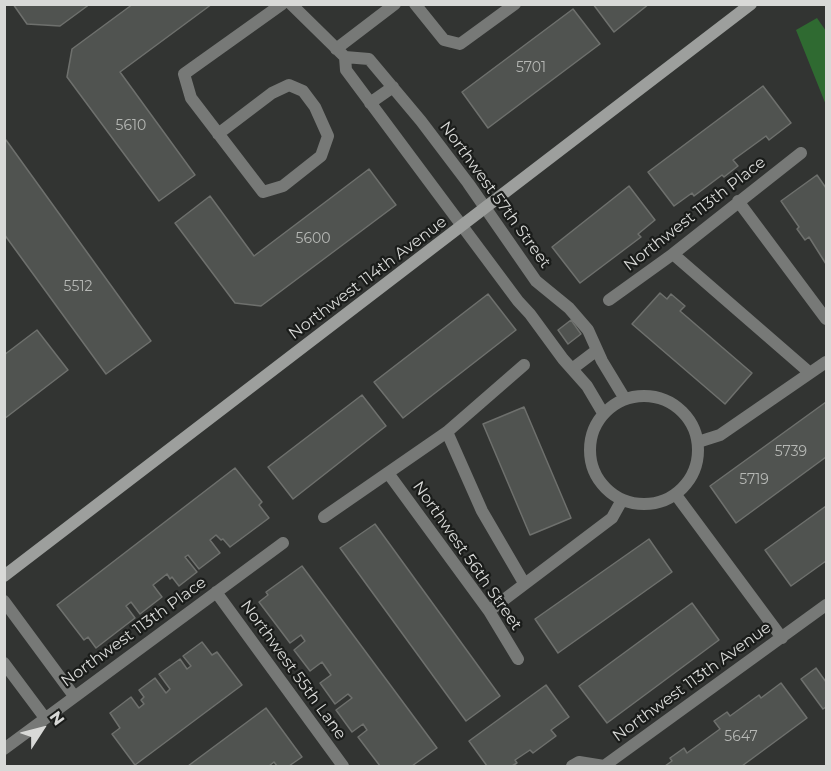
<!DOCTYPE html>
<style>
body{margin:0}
#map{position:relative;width:831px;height:771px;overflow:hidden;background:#323432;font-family:Montserrat,sans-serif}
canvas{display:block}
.frame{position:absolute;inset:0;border:6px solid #d8d9d7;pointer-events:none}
.north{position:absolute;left:12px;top:699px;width:60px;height:60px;-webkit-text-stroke:4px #1a1c1a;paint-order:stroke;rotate:54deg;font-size:16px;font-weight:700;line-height:24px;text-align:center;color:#d8d9d7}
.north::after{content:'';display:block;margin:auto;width:21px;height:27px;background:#d8d9d7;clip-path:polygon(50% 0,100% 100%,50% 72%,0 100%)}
</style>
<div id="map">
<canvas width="831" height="771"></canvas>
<div class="frame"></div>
<div class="north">N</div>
</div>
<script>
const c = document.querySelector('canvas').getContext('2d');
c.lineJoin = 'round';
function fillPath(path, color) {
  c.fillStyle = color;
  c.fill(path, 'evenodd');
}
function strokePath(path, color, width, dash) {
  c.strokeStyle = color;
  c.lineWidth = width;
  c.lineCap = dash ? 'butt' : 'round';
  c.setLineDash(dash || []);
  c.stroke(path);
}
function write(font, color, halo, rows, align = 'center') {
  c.font = font + ' Montserrat,sans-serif';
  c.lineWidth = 4.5;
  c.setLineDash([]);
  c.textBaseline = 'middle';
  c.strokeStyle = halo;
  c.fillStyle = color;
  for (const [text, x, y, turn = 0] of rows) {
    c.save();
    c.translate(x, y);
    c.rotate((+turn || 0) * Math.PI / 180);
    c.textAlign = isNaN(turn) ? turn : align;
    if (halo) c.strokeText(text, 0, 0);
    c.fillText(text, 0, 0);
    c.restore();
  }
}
fillPath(new Path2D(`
 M817,18L826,31V105L796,30Z`), '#2f6a31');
const building = new Path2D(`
 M13,4H90L60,26L27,24Z
 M133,4H212L120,72L195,175L159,201L67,77L72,49Z
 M593,4H649L614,32Z
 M573,9L600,44L488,128L462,92Z
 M763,86L791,123L769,140L766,136L733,160L738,166L724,177L722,175L694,196L692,193L674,206L648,172Z
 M6,140L151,341L106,374L4,234V141Z
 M369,169L396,205L261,306L235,303L175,223L210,196L254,256Z
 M817,175L826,188V264L809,237L805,240L797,229L799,227L781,201Z
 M629,186L655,220L638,234L641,237L580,283L552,247Z
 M660,293L667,299L671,294L685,306L680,311L752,373L725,404L632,324Z
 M488,294L516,330L403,418L374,382Z
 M571,320L581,334L568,344L558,330Z
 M37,330L68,370L4,419V355Z
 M362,395L386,426L293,499L268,467Z
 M826,402V457L736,523L710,486Z
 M524,407L571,518L530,535L483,424Z
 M235,468L262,502L259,505L269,518L230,547L223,539L221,540L216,535L210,540L220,553L199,569L188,555L185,557L197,572L179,586L172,577L170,579L167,574L153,585L162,597L140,614L131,602L126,606L135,618L96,648L88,637L84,640L57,605Z
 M826,506V561L791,586L765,550Z
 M375,524L500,696L466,721L340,548Z
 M649,539L672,572L558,653L535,619Z
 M302,566L437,748L412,766H380L358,737L367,730L363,724L352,732L336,710L352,698L348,694L335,704L320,683L331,675L322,662L310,671L294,650L305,641L301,635L290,643L259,602L268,595L266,592Z
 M692,603L719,640L607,723L579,686Z
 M202,642L212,655L217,652L242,685L135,765L112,734L120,728L110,713L131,697L139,708L144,704L141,700L144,697L139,690L155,678L166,693L170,689L159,674L180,659L187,669L191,666L183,656Z
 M816,668L826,682V707L823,709L801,679Z
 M781,683L807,718L742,766H665L672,761L670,758L684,748L687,753L720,729L714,721L727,712L730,716L759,695L761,698Z
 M546,685L569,717L551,730L556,736L533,753L530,750L515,760L517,763L512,766H487L469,741Z
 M266,708L302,757L289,766H277L274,762L269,766H188Z`);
fillPath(building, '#505350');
strokePath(building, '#6e706d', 1.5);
strokePath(new Path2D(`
 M291,4L345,57
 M415,4L444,40L460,44L515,4
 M336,49L395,4
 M370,103L393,87
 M218,134L272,93L289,85L303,91L315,107L328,136L321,156L283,186L263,192L191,98L184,74L282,4
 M738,201L826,319
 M673,254L810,373
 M609,300L673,254L801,153
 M572,369L597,350
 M590 450a54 54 0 1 1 108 0a54 54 0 1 1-108 0Z
 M603,413L587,386L563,359L530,314L518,301L346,70L345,57L369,59L421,121L468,183L536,281L569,308L588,330L602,361L625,399
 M447,432L482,511L524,583
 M698,442L720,435L826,362
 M388,473L489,611L518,659
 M676,495L782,638
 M324,517L447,432L524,365
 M216,592L343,766
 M4,601L74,696
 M489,611L612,518L622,500
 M4,663L45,718
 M4,749L283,543
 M572,766L579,762L604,766L826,605`), '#777977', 12);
strokePath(new Path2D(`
 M4,576L751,4`), '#9d9f9d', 12);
write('14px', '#b6b8b5', null, [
 ["5701",531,68],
 ["5610",131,126],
 ["5600",313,239],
 ["5512",78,287],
 ["5739",791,452],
 ["5719",754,480],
 ["5647",741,737]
]);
write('16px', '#d8d9d7', '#1a1c1a', [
 ["Northwest 57th Street",495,195,54],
 ["Northwest 113th Place",695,214,-38],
 ["Northwest 114th Avenue",368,278,-37],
 ["Northwest 56th Street",467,556,55],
 ["Northwest 113th Place",134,632,-36],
 ["Northwest 55th Lane",293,670,54],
 ["Northwest 113th Avenue",692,682,-36]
]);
</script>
